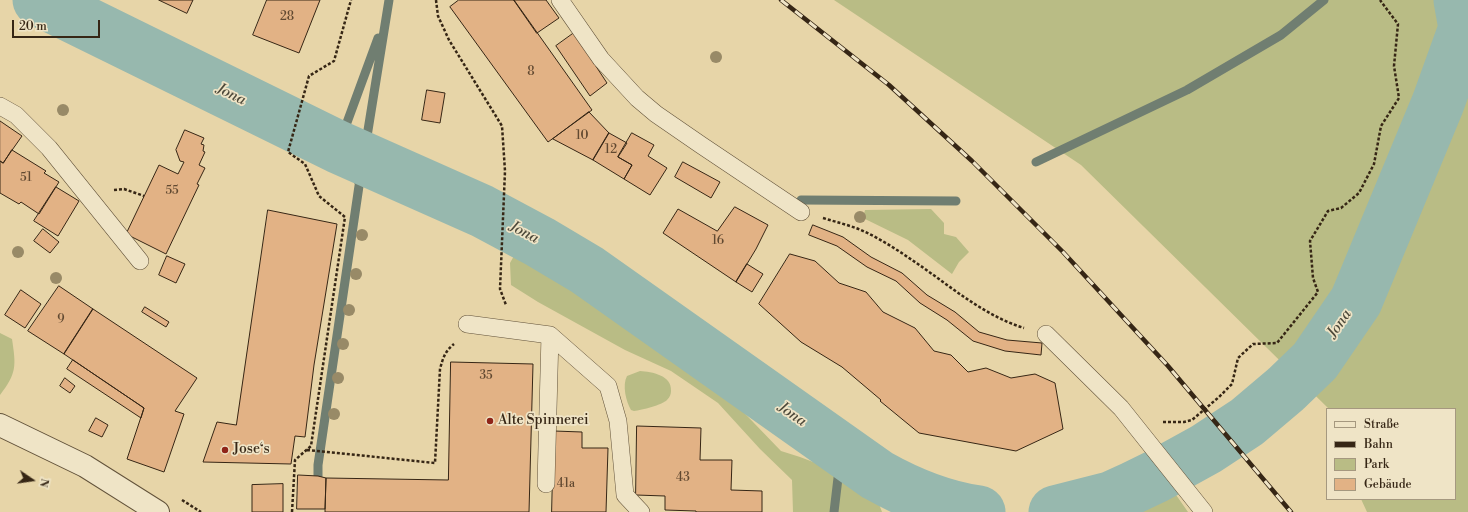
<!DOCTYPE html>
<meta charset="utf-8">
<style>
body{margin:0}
#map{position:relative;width:1468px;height:512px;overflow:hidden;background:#e7d5a8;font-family:"Libre Bodoni",serif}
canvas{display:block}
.legend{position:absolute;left:1326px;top:408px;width:130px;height:92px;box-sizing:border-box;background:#efe4c6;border:1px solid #a5987f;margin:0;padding:5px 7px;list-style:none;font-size:12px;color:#362615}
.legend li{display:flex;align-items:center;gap:8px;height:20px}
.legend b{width:20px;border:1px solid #a5987f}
.north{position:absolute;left:12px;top:460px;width:40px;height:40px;-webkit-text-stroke:3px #efe4c6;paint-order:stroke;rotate:103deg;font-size:11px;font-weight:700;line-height:16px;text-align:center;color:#362615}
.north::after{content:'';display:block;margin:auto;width:14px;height:18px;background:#362615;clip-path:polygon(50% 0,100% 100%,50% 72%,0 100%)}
.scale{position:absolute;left:12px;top:20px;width:88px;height:18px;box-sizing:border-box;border:2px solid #362615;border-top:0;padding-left:5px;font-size:12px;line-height:14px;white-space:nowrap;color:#362615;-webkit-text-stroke:3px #efe4c6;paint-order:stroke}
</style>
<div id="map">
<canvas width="1468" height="512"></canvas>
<ul class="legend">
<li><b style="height:5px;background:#efe4c6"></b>Straße</li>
<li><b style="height:5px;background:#362615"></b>Bahn</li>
<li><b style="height:11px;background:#b9bc85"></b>Park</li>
<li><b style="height:11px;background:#e2b285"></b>Gebäude</li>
</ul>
<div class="north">N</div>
<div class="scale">20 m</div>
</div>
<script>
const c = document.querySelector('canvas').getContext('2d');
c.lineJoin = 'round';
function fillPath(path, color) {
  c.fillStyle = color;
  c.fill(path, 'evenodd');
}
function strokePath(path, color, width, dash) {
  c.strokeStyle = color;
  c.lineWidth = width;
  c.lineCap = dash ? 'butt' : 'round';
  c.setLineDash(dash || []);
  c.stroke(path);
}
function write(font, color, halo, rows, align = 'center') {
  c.font = font + ' "Libre Bodoni",serif';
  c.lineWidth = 3.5;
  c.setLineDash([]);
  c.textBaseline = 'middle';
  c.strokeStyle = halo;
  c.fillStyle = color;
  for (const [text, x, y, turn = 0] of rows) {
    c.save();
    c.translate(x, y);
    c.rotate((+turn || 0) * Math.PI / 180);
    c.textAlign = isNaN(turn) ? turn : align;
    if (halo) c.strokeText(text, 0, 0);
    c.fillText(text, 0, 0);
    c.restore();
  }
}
fillPath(new Path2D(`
 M834,0H1468V512H1367L1361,499H1455V409H1329L1081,165Z
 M931,209L944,223V234L956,237L969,252L959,262L952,274L908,240L863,218L865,210Z
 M515,254L528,257L562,276L675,352L727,395L781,451L800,457L842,473L876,496L882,512H793L792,480L760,449L718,403L671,371L625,350L538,302L511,285L510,263Z
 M0,333L12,339C16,366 17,373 0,395Z
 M640,371C652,372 672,375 671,391C671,394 670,397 667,400C662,405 642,410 634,411L631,410C626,402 622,385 627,376Z
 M1174,492L1188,512H1138Z`), '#b9bc85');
strokePath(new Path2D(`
 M338,147L378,38
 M351,153L358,181
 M1036,162L1187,90L1281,35L1324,0
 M801,200L956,201
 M318,476V465L359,186L389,0
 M834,512L838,478L843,451`), '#707e71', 9);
strokePath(new Path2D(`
 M1465,28L1468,27`), '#97b8ae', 31);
strokePath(new Path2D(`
 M39,0L338,147L482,211L540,242L587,270L877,475C909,493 943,507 979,512
 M1055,512L1110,498L1132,488L1157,476L1206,449L1247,422L1286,389L1315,361L1356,301L1438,103L1465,28L1460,0`), '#97b8ae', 53);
const building = new Path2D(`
 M159,0H193L187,13Z
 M267,0H320L299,53L253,35Z
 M459,0H514L592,110L548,142L450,7Z
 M514,0H546L559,18L537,33Z
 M574,33L607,83L590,96L556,46Z
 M427,90L445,93L440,123L422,120Z
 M589,112L609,133L593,160L553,139Z
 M0,121L22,136L3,163L0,161Z
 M185,130L204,138L201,144L204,145L203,151L205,152L199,165L205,168L197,184L199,185L166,254L126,234L159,165L178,174L184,162L180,161L176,150Z
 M609,133L627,143L618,157L632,165L624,179L593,160Z
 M632,133L654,145L648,156L667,168L650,195L624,179L632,165L618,157Z
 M12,150L46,171L44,173L59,182L39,214L21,202L19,204L0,193V161L3,163Z
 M683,162L720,182L711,198L675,177Z
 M56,187L79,201L58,236L34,221Z
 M735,207L768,225L756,249L736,282L663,233L678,209L717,231Z
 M268,210L337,224L314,365L305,437L295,436L291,464L203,462L217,422L236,425Z
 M813,225L843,237L871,257L902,273L927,295L955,312L979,332L1007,340L1042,343L1041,355L1005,351L973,341L947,320L920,303L896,281L867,267L837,246L809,235Z
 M43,229L59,242L50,253L34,241Z
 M790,254L815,261L839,283L866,292L883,312L915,328L934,351L951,355L968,372L986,368L1011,378L1035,374L1055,383L1063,429L1016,451L919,433L880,401L881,400L842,367L801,342L759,304Z
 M167,256L185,264L176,283L159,275Z
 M747,264L763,274L752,292L736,282Z
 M59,286L93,309L64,354L28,331Z
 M21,290L41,304L25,328L5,315Z
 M145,307L169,322L166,327L142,312Z
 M93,309L197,378L175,411L184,414L164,472L127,459L144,408L64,354Z
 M73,360L144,408L141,418L67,369Z
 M451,362L533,364L529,512H325L326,478L448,480Z
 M65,378L75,386L70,393L60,386Z
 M96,418L108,425L102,437L89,431Z
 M637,426L701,428L700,460H732L731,490L762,491V512H696V511L665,510V496L636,495Z
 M554,431L582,432V448H608L606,512H552Z
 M298,475L318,476L326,478L325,509H297Z
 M283,484V512H252V485Z`);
fillPath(building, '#e2b285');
strokePath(building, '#362615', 1);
const service = new Path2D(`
 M560,0L601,59L637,98L656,114L701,145L801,212
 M0,106L16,115L49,148L140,261
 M467,324L550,335
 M1046,334L1121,408L1204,512
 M546,484L550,335L608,386L618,421L625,495L641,512`);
const tertiary = new Path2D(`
 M0,425L85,466L158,512`);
strokePath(service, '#62523a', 18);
strokePath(tertiary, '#62523a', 24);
strokePath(new Path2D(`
 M436,0L438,16L449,40L502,126L505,171L500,289L506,305
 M114,190L124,189L144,196
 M823,218C836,222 849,225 861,230C879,238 896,249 912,260C948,284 982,315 1024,328
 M1163,422H1184L1192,420L1219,397L1232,384L1238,358L1253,344L1277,343L1318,292L1313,278L1310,241L1328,211L1341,208L1359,193L1374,164L1381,126L1399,98L1394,66L1398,24L1380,0
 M307,450L435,463L440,369C443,358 445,351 454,344
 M182,500L201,512
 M292,512L295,460L311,446L345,217L319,196L305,164L288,152L309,76L334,61L351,0`), '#362615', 2.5, [3, 2]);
strokePath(service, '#efe4c6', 17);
strokePath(tertiary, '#efe4c6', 22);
const rail = new Path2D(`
 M781,0L889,85L972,161L1063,252L1168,366L1291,512`);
strokePath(rail, '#362615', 4.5);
strokePath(rail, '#efe4c6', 3, [9]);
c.fillStyle = '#988a67';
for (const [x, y] of [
 [716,57],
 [63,110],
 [860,217],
 [362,235],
 [18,252],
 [356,274],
 [56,278],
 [349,310],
 [343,344],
 [338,378],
 [334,414]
]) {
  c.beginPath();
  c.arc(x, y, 6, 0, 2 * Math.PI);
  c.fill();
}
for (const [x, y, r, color] of [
 [490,421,4,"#8f2418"],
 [225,450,4,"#8f2418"]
]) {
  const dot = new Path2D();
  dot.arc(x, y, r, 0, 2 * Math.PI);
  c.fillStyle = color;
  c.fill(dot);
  strokePath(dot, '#efe4c6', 1.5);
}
write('12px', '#614931', null, [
 ["28",287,17],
 ["8",531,72],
 ["10",582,136],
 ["12",611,150],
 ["51",26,178],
 ["55",172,191],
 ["16",718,241],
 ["9",61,320],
 ["35",486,376],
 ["43",683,478],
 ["41a",566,484]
]);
write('14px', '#362615', '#efe4c6', [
 ["Alte Spinnerei",498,421],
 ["Jose‘s",233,450]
], 'left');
write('italic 15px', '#4e4a3b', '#efe4c6', [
 ["Jona",231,95,26],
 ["Jona",524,233,28],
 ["Jona",1340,324,-55],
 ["Jona",792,415,35]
]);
</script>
